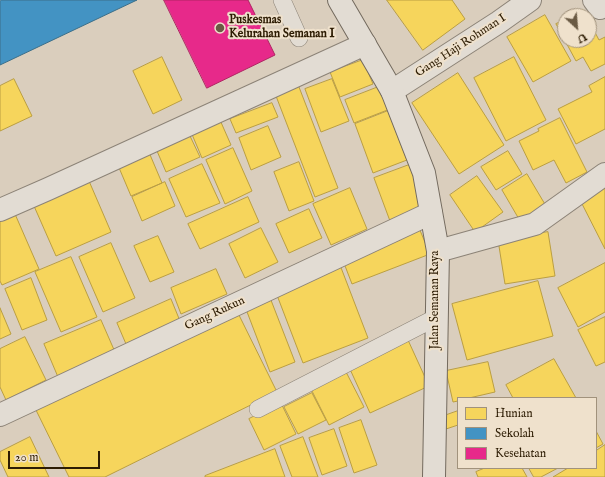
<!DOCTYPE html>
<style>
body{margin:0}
#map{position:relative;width:605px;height:477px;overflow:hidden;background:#dacebd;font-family:"IM FELL English",serif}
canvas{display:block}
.legend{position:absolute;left:457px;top:397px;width:140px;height:72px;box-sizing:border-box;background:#efe1cc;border:1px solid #a1927c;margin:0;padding:5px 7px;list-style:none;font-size:12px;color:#2d1c03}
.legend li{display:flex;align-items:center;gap:8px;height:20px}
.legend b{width:20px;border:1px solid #a1927c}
.north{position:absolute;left:557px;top:8px;width:40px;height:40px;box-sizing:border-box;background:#efe1cc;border:1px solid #a1927c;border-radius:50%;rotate:154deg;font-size:11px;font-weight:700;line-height:16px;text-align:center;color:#2d1c03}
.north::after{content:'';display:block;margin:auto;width:14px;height:18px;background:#6a5a44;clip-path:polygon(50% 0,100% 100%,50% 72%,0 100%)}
.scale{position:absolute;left:8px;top:451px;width:92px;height:18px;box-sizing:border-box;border:2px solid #2d1c03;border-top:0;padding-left:5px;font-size:12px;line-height:14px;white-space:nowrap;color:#2d1c03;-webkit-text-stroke:3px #efe1cc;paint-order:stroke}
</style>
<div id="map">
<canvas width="605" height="477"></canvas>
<ul class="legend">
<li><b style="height:11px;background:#f6d55c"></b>Hunian</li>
<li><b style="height:11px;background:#4393c3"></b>Sekolah</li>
<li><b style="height:11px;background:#e7298a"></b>Kesehatan</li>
</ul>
<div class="north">U</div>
<div class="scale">20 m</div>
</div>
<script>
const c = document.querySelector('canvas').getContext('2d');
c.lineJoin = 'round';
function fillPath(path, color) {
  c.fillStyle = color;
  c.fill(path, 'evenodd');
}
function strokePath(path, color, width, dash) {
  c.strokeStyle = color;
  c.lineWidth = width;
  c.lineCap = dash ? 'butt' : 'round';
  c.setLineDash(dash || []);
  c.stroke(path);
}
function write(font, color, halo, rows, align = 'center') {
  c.font = font + ' "IM FELL English",serif';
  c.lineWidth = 4;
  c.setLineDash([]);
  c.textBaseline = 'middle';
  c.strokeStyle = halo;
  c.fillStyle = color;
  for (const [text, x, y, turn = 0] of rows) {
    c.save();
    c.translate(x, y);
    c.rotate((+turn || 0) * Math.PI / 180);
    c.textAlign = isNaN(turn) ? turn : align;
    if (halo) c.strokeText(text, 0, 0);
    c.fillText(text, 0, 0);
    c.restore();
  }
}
const homes = new Path2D(`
 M387,0H452L465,19L423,50Z
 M583,10L586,16H571Z
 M545,15L571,61L533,82L507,37Z
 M565,20V40H589V21L599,40L605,37V64L591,71L583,57L576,61L556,24Z
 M162,57L182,100L153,114L133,71Z
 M514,57L546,120L506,141L474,78Z
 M363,60L373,84L340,97L330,72Z
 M458,73L504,145L459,174L412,103Z
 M605,77V129L576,144L558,109L592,92L589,86Z
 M14,79L32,116L0,131V86Z
 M332,79L349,121L321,132L305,89Z
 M381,86L390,109L354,123L345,100Z
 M299,87L338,188L315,197L276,96Z
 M272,103L278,117L236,133L230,119Z
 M388,111L407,160L373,173L355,124Z
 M560,118L587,172L566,183L554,160L533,170L519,141L539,131L538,129Z
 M220,120L231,145L202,158L191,132Z
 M268,126L281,157L251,170L239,138Z
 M190,136L200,157L166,172L157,151Z
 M233,148L252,191L225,204L206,160Z
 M148,150L162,183L131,196L117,163Z
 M508,151L522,174L496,190L481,167Z
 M299,162L314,201L289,211L274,172Z
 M202,164L220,203L186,217L169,179Z
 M409,165L425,207L390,221L374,178Z
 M527,174L549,211L523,226L502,190Z
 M477,176L503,212L475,232L450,195Z
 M89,181L111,232L56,256L34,206Z
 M165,182L175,206L142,221L132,197Z
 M605,182V249L578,196Z
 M350,188L367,229L331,245L313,204Z
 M248,197L259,222L200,249L188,224Z
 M309,209L322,238L289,253L276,224Z
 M15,214L39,269L2,285L0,281V220Z
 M261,228L278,262L245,278L229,244Z
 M419,228L430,254L352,284L342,258Z
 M548,232L555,276L505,284L498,240Z
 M158,236L174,272L150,282L134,246Z
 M111,243L135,298L103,312L79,257Z
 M71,257L97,317L61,332L35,272Z
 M605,263V312L578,327L558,288Z
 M340,265L368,338L303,363L275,290Z
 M216,269L227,294L181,314L171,288Z
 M31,278L47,320L22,330L5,289Z
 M538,281L553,336L467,360L452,304Z
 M269,295L295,362L270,372L244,304Z
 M171,299L180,321L126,344L117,323Z
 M235,307L277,392L105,477H69L34,406Z
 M0,308L11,334L0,339Z
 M605,317V362L596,366L578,330Z
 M101,320L115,352L58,377L44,344Z
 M25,337L46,380L6,400L0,387V349Z
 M408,340L429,386L370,413L349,367Z
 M554,359L576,398H513L506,385Z
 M488,362L495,392L469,398H458V401L453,402L446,371Z
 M344,368L364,407L329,425L309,385Z
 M312,393L326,420L298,434L284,407Z
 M281,403L296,434L264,450L249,419Z
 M458,411V425L446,429L441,417Z
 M361,420L377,465L354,473L339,428Z
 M334,429L347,466L322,475L309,438Z
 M596,431L603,444L596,448Z
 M30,437L49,477H8L0,460V452Z
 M303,437L318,477H292L280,446Z
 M605,445V477H553L568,468H596V451Z
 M275,449L285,477H205V476Z
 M485,468H522L527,477H478L476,472Z
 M529,468H558L541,477H534Z`);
fillPath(homes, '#f6d55c');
strokePath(homes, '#ba9e41', 1);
const schools = new Path2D(`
 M1,0H137L0,65V1Z`);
fillPath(schools, '#4393c3');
strokePath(schools, '#3c6f89', 1);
const health = new Path2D(`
 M164,0H248L275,55L207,88Z`);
fillPath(health, '#e7298a');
strokePath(health, '#af2562', 1);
const lane = new Path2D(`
 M282,0L299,38
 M258,409L437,317`);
const street = new Path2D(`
 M594,0L600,8
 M392,91L499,22L530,0
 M0,210L48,189L365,44
 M438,251L535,224L605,174
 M0,415L431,213`);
const secondary = new Path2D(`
 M339,0L392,91L424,173L438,251L434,477`);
strokePath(lane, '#8c8377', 18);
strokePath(street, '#8c8377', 24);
strokePath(secondary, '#736a5e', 24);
strokePath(lane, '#e2dcd3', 17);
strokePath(street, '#e2dcd3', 22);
strokePath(secondary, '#e2dcd3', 22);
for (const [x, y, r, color] of [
 [220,28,5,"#6a5a44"]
]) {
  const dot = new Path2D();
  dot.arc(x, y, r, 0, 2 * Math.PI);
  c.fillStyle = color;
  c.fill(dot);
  strokePath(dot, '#efe1cc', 1.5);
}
write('bold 12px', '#2d1c03', '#efe1cc', [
 ["Puskesmas",229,21],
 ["Kelurahan Semanan I",229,35]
], 'left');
write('12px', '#2d1c03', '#efe1cc', [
 ["Gang Haji Rohman I",461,46,-33],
 ["Jalan Semanan Raya",436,300,-90],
 ["Gang Rukun",215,314,-25]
]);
</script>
